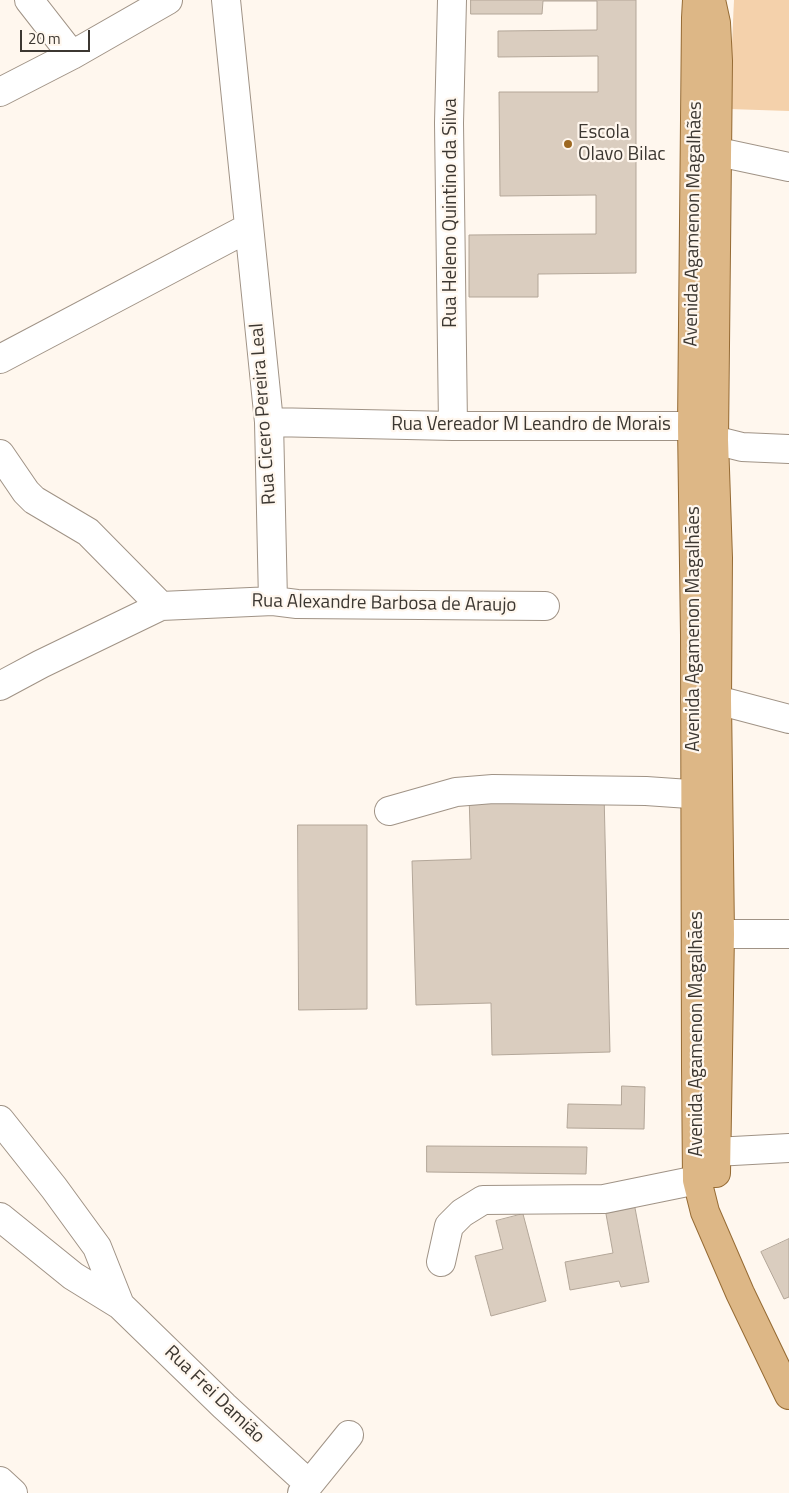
<!DOCTYPE html>
<meta charset="utf-8">
<style>
body{margin:0}
#map{position:relative;width:789px;height:1493px;overflow:hidden;background:#fff7ee;font-family:"Titillium Web",sans-serif}
canvas{display:block}
.scale{position:absolute;left:20px;top:30px;width:70px;height:22px;box-sizing:border-box;border:2px solid #3c3731;border-top:0;padding-left:6px;font-size:15px;line-height:18px;white-space:nowrap;color:#3c3731;-webkit-text-stroke:4px #fff7ee;paint-order:stroke}
</style>
<div id="map">
<canvas width="789" height="1493"></canvas>
<div class="scale">20 m</div>
</div>
<script>
const c = document.querySelector('canvas').getContext('2d');
c.lineJoin = 'round';
function fillPath(path, color) {
  c.fillStyle = color;
  c.fill(path, 'evenodd');
}
function strokePath(path, color, width, dash) {
  c.strokeStyle = color;
  c.lineWidth = width;
  c.lineCap = dash ? 'butt' : 'round';
  c.setLineDash(dash || []);
  c.stroke(path);
}
function write(font, color, halo, rows, align = 'center') {
  c.font = font + ' "Titillium Web",sans-serif';
  c.lineWidth = 4.5;
  c.setLineDash([]);
  c.textBaseline = 'middle';
  c.strokeStyle = halo;
  c.fillStyle = color;
  for (const [text, x, y, turn = 0] of rows) {
    c.save();
    c.translate(x, y);
    c.rotate((+turn || 0) * Math.PI / 180);
    c.textAlign = isNaN(turn) ? turn : align;
    if (halo) c.strokeText(text, 0, 0);
    c.fillText(text, 0, 0);
    c.restore();
  }
}
fillPath(new Path2D(`
 M734,0H789V111L729,109Z`), '#f4d1ab');
const building = new Path2D(`
 M471,0H636V273L538,274V297H469V235L596,234V195L500,196L499,92H598V56L498,57V31L597,30V1H543L542,14H471Z
 M604,792L610,1052L492,1055L491,1003L416,1005L412,861L471,859L469,795Z
 M298,825H367V1009L299,1010Z
 M622,1086L645,1087L644,1129L567,1128L568,1104L621,1105Z
 M427,1146L587,1147L586,1174L427,1172Z
 M635,1208L649,1282L621,1287L619,1281L570,1290L565,1262L613,1253L606,1214Z
 M523,1214L546,1301L491,1316L475,1256L503,1249L496,1221Z
 M789,1239V1297L784,1299L761,1252Z`);
fillPath(building, '#dacdbf');
strokePath(building, '#b3a698', 1);
const minor = new Path2D(`
 M29,0L72,55
 M226,0L269,422L273,601
 M452,0L449,123L453,426
 M0,92L72,55L168,0
 M695,147L789,167
 M0,359L248,228
 M269,422L453,426H692L714,440L742,447L789,449
 M0,454L26,492L34,500L88,532L161,606
 M0,686L41,664L161,606L273,601L297,604L545,606
 M695,699L717,700L789,719
 M389,811L456,792L493,789L646,791L718,796
 M696,934H789
 M0,1120L54,1188L97,1247L120,1305L224,1406L309,1484
 M697,1151L715,1152L789,1148
 M0,1217L73,1276L120,1305
 M441,1262L449,1226L462,1213L483,1200L604,1199L697,1180
 M0,1481L13,1493
 M302,1493L349,1435`);
const major = new Path2D(`
 M697,0L696,18L692,426L695,635L696,1068L697,1180L705,1212L740,1293L789,1395
 M711,0L716,23L718,61L714,440L718,558L717,700L720,934L716,1173`);
strokePath(minor, '#a09386', 30);
strokePath(major, '#966b34', 30);
strokePath(minor, '#fff', 28);
strokePath(major, '#ddb786', 28);
for (const [x, y, r, color] of [
 [568,144,5,"#9d6821"]
]) {
  const dot = new Path2D();
  dot.arc(x, y, r, 0, 2 * Math.PI);
  c.fillStyle = color;
  c.fill(dot);
  strokePath(dot, '#fff7ee', 2);
}
write('19px', '#3c3731', '#fff7ee', [
 ["Escola",578,133],
 ["Olavo Bilac",578,155]
], 'left');
write('19px', '#3c3731', '#fff7ee', [
 ["Rua Heleno Quintino da Silva",451,213,-90],
 ["Avenida Agamenon Magalhães",694,224,-89],
 ["Rua Cicero Pereira Leal",264,414,-94],
 ["Rua Vereador M Leandro de Morais",531,425],
 ["Rua Alexandre Barbosa de Araujo",384,604,1],
 ["Avenida Agamenon Magalhães",694,629,-90],
 ["Avenida Agamenon Magalhães",697,1034,-90],
 ["Rua Frei Damião",214,1395,44]
]);
</script>
